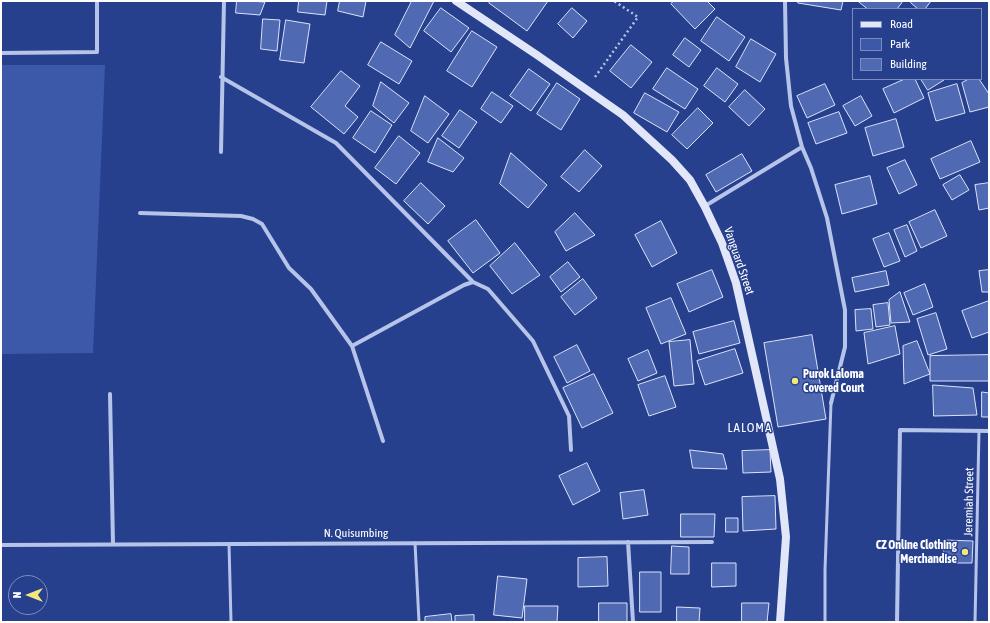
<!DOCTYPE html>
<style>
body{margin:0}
#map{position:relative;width:990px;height:623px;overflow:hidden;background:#27408d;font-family:"Asap Condensed",sans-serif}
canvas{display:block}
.frame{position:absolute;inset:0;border:2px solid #fff;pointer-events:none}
.legend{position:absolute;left:852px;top:8px;width:130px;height:72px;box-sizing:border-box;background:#27408d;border:1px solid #7d8cbb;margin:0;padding:5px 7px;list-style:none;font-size:12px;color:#fff}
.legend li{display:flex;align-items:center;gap:8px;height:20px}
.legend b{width:20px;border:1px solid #7d8cbb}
.north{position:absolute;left:8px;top:575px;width:40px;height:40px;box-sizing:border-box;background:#27408d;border:1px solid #7d8cbb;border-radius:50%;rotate:270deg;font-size:11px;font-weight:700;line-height:16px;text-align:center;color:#fff}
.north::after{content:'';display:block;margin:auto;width:14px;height:18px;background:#f2e77c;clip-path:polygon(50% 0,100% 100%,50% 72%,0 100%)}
</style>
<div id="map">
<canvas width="990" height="623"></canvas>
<div class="frame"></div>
<ul class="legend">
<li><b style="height:5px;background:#e1e7f9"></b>Road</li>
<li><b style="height:11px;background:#3c59a9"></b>Park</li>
<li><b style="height:11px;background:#5069b3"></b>Building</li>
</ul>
<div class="north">N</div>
</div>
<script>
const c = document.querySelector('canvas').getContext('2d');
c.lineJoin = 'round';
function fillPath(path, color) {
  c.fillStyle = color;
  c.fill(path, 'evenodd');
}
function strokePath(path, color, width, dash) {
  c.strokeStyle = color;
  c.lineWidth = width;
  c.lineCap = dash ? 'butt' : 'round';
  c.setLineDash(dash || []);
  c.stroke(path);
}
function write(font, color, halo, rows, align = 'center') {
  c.font = font + ' "Asap Condensed",sans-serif';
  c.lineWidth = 3;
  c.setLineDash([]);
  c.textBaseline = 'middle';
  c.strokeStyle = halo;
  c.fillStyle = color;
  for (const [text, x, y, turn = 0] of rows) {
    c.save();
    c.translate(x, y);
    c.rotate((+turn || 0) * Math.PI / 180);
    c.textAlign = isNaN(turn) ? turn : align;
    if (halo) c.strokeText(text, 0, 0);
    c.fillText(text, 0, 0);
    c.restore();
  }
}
fillPath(new Path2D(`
 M1,65H105L93,353L1,354Z`), '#3c59a9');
const building = new Path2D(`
 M237,1H249L265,2L260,15L236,13Z
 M299,1H327L325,15L298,12Z
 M340,1H366L363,17L338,11Z
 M412,1H434L410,48L395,35Z
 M491,1H548L527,31L489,3Z
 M674,1H707L715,9L695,29L671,4Z
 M799,1H843L841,10L798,3Z
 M858,1H903L897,9H868Z
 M911,1H931L925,9H918L911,3Z
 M441,8L469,28L451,52L424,31Z
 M572,8L587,21L573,38L558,24Z
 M717,17L745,37L729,61L701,41Z
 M263,19L280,20L277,51L261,49Z
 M286,20L310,24L304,63L280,60Z
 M472,31L497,47L472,87L447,71Z
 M685,38L701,50L689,67L673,55Z
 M751,39L776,54L760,82L736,67Z
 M381,42L412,61L399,84L368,65Z
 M631,45L652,62L631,88L610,71Z
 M667,68L698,89L685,109L653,89Z
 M717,68L738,84L725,102L704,86Z
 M529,69L550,84L531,111L510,96Z
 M341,71L360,86L345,106L358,117L344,134L311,107Z
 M905,79H915L924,98L894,113L883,89Z
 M921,79H943L944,80L928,90Z
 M969,79H979L989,94V107L970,112L962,83Z
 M381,82L409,103L394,123L373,106Z
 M557,83L580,99L561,130L537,114Z
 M825,84L835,105L807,118L797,96Z
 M957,84L965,113L936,121L928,93Z
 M745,90L765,109L749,126L729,107Z
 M492,92L513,106L501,123L481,109Z
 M645,93L679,112L667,132L634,113Z
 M425,96L449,114L428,143L411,131Z
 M861,96L872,116L855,126L843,106Z
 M698,108L713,123L687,149L672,135Z
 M460,110L477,122L459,148L442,136Z
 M371,111L392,125L375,153L353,138Z
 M839,112L847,133L816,144L808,123Z
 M896,119L904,147L873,156L865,128Z
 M399,136L420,153L396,184L375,168Z
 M438,138L464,158L453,172L428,162Z
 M971,141L980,162L940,179L931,159Z
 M585,150L602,166L579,192L561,177Z
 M511,153L547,185L528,208L500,184Z
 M742,154L752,171L716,192L706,175Z
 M905,160L917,185L899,194L887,168Z
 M960,175L969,190L952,200L943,185Z
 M870,176L877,204L842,214L835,185Z
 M421,183L445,206L428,224L404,201Z
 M989,183V208L979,210L975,185Z
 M935,210L947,236L921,248L909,222Z
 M575,213L595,235L566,251L555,232Z
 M476,220L500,253L473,273L448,241Z
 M661,221L677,253L652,267L635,235Z
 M907,225L917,251L905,257L894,230Z
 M889,233L900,261L884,267L873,239Z
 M515,243L540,275L512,294L490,266Z
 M568,262L580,277L561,292L550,277Z
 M712,270L723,297L689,312L677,284Z
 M989,270V292H982L979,271Z
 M886,271L889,285L855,292L852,278Z
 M583,279L597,298L575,315L561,297Z
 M925,284L933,307L913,315L904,293Z
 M900,292L910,322L891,323L889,300Z
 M671,298L686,334L661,344L646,308Z
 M989,301V332L972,338L962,311Z
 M888,303L890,325L876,327L873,305Z
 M871,309L873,329L856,331L855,310Z
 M936,313L947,349L928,355L917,319Z
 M734,321L740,343L699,354L693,332Z
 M895,326L900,354L868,364L864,333Z
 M812,335L826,419L778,427L764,343Z
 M690,340L694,384L674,386L669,342Z
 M917,341L930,374L904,384L903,346Z
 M577,345L590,371L567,383L554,357Z
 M735,349L743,373L705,385L697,361Z
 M648,350L657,373L638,381L628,359Z
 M989,355V381H930V356Z
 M594,374L613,413L582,428L563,388Z
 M665,376L676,407L649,416L638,385Z
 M933,385L973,388L977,415L934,416Z
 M982,392L989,393V417H982Z
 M690,450L723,454L727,469L693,468Z
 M770,450L771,472L743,473L742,451Z
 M587,463L600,491L573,505L559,476Z
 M644,490L648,515L623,519L620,493Z
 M775,496L776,529L743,531L742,497Z
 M681,514H715L714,537H681Z
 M726,518H738V532H726Z
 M944,540L973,541L972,563H944Z
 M672,546L689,547V574H671Z
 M607,557L608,586L578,587V558Z
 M712,563H736V586L712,587Z
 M640,572H661V612H640Z
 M498,576L527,579L522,618L494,615Z
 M599,603H627V622H599Z
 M742,603H769L767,622H742Z
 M525,606H558L557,622H525Z
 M677,607L700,608L699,622H677Z
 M451,614L452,622H425V617Z
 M474,615V622H455V616Z`);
fillPath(building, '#5069b3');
strokePath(building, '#dbe3f8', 1);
strokePath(new Path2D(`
 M595,77L638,17L614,1`), '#b7c4ea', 2.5, [2, 3]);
strokePath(new Path2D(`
 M415,543L419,622
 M229,544L231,622
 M825,622V570L831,403
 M975,622L979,431`), '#b7c4ea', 3);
strokePath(new Path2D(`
 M785,1L786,58L791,106L802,147L811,168L827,218L845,310V347L831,403
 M1,53L97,52V1
 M221,77L336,143L473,282L488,289L533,341L569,416L571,450
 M221,152L224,1
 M705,206L802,147
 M140,213L241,216L253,219L262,224L289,268L311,289L352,346
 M110,394L113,544
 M383,441L352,346L464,285L473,282
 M628,542L633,622
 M1,545L712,542
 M897,622L900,430L989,431`), '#b7c4ea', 4);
strokePath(new Path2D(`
 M456,1L537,55L623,115L672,160L690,180L705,207L722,243L736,283L780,479L786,537L780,622`), '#e1e7f9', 8);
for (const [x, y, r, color] of [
 [795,381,4,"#f2e77c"],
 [965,552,4,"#f2e77c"]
]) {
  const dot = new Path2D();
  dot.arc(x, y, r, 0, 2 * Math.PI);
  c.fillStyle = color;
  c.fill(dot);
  strokePath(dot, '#27408d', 1.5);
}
write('12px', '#fff', '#27408d', [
 ["Vanguard Street",739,261,71],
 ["Jeremiah Street",969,502,-89],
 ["N. Quisumbing",356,533]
]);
write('bold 12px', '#fff', '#27408d', [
 ["Purok Laloma",803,374],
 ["Covered Court",803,388],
 ["CZ Online Clothing",957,545,"right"],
 ["Merchandise",957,559,"right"]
], 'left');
c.letterSpacing = '1px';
write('13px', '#fff', '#27408d', [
 ["LALOMA",750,428]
]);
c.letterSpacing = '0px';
</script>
